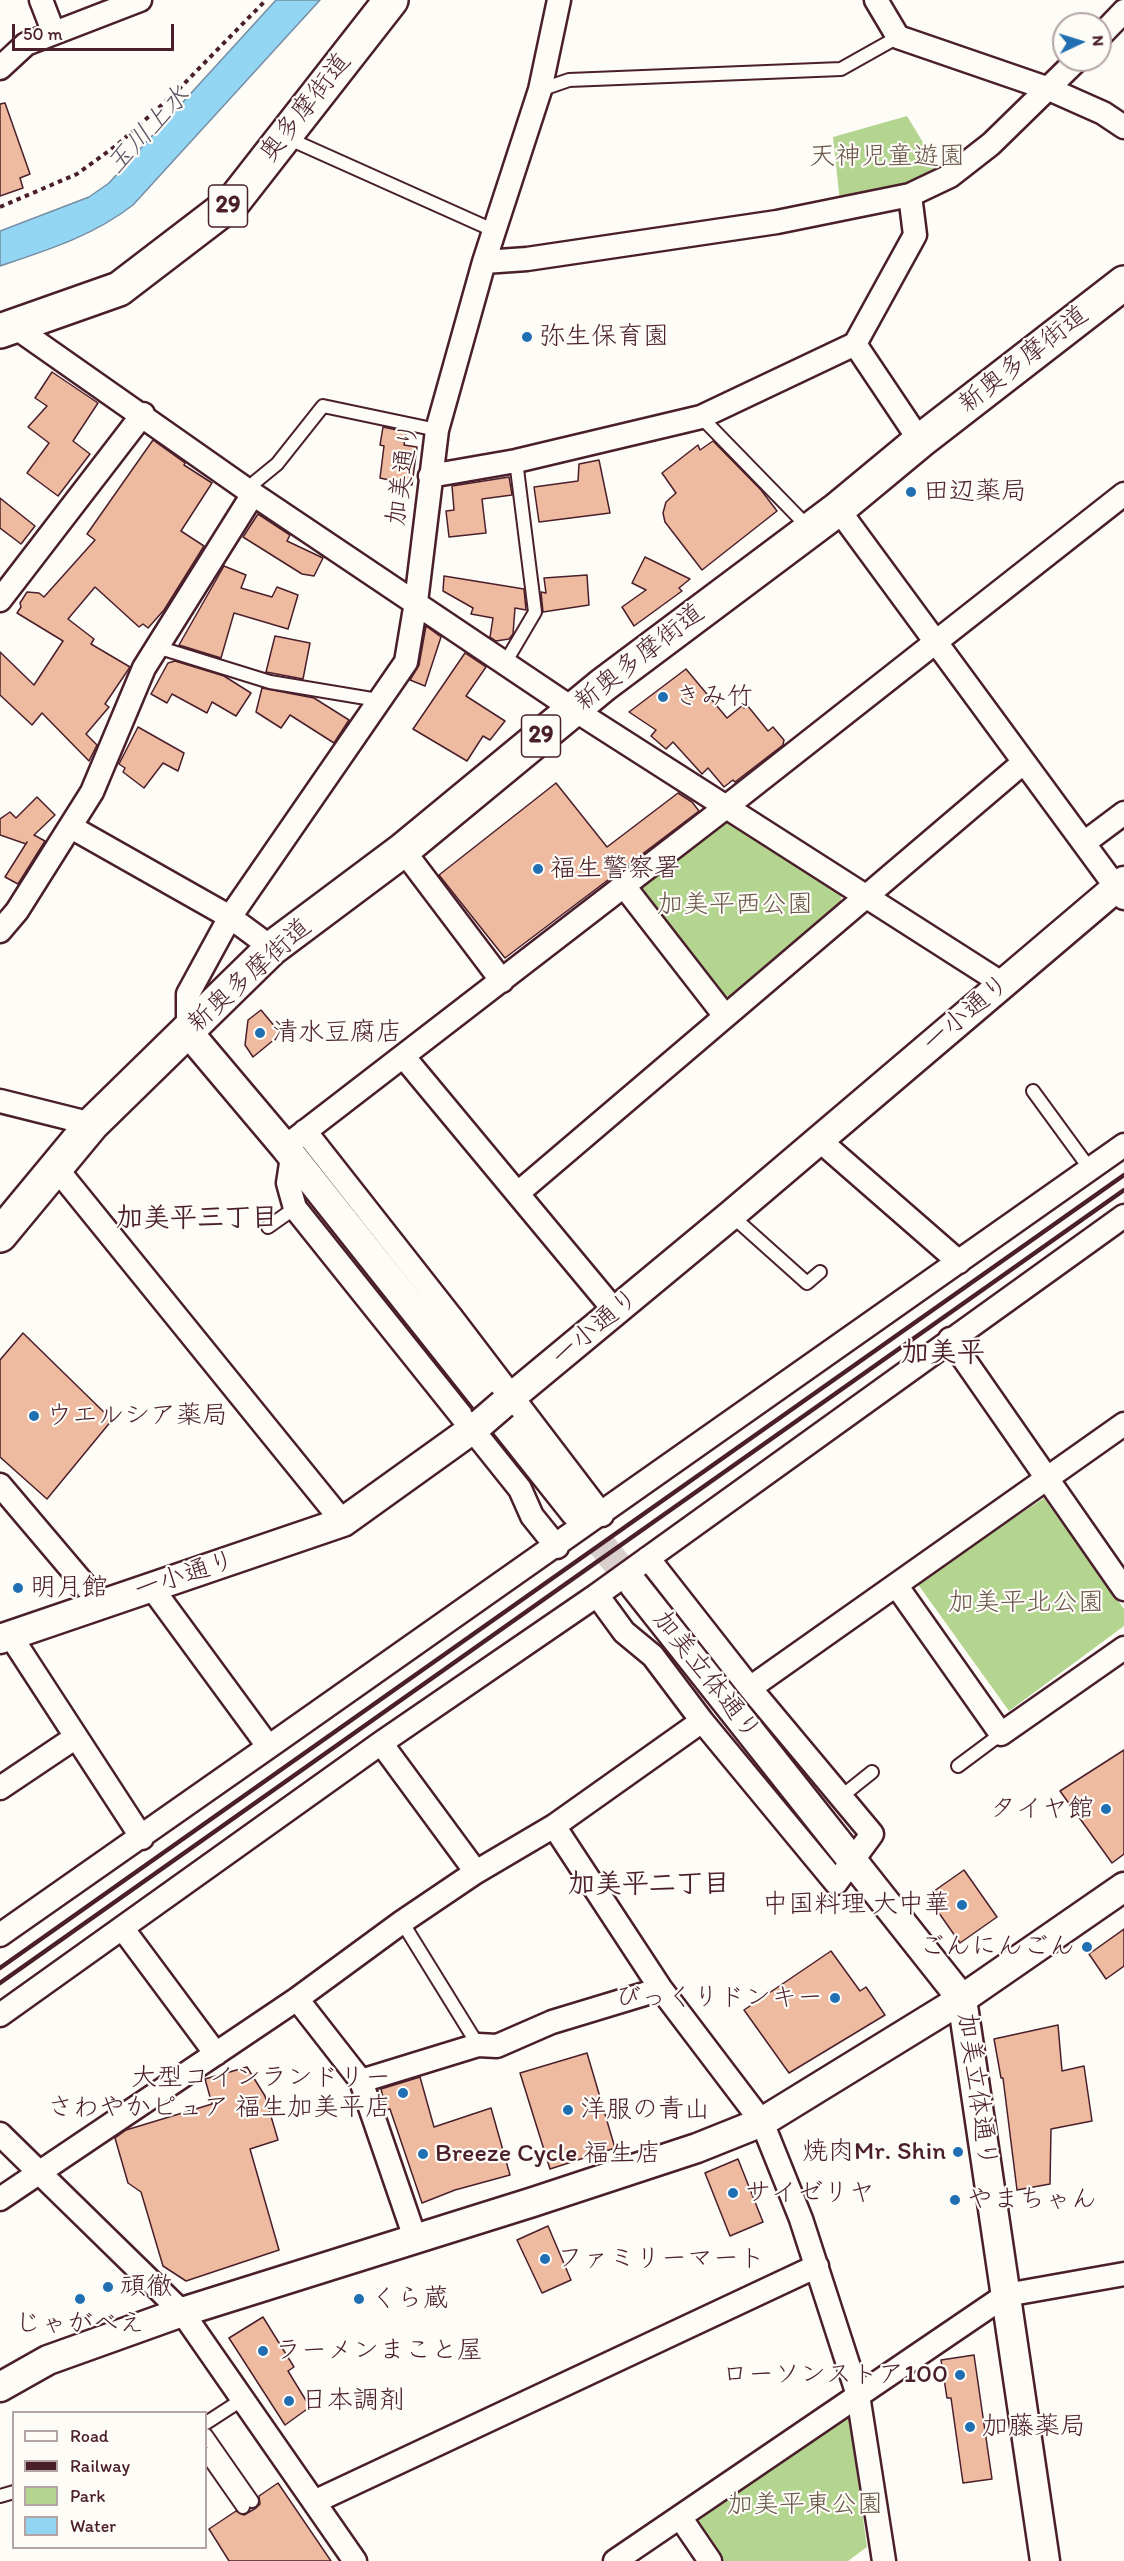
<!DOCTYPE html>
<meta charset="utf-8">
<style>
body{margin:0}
#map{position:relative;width:1124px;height:2561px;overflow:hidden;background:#fdfcf7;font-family:Itim,sans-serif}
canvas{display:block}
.legend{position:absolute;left:12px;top:2411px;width:195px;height:138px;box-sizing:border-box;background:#fdfcf7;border:2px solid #b5a4a5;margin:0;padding:8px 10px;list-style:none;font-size:18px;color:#4a1f2b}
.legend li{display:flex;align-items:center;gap:12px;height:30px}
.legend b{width:30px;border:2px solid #b5a4a5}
.north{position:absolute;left:1052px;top:12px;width:60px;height:60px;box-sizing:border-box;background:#fdfcf7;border:2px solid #b5a4a5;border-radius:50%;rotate:86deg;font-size:16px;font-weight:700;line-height:24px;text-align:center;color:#4a1f2b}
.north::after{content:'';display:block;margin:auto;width:21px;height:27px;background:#1f6fb2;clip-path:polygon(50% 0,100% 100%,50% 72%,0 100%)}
.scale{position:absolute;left:12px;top:24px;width:162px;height:27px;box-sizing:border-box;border:3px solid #4a1f2b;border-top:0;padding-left:8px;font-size:18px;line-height:21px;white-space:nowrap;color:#4a1f2b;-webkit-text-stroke:4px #fdfcf7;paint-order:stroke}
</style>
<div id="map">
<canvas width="1124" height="2561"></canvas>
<ul class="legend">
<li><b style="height:8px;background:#fdfcf7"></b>Road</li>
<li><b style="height:8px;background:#4a1f2b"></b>Railway</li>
<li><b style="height:16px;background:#b4d58f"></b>Park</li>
<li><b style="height:16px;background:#93d6f4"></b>Water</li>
</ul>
<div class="north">N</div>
<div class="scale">50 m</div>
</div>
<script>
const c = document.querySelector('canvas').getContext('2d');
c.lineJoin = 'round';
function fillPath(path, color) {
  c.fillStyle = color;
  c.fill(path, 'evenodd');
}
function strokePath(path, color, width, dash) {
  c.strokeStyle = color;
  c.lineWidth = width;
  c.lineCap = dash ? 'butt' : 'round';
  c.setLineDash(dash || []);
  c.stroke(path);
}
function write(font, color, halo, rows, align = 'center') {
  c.font = font + ' Itim,"Klee One",sans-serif';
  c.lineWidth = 4.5;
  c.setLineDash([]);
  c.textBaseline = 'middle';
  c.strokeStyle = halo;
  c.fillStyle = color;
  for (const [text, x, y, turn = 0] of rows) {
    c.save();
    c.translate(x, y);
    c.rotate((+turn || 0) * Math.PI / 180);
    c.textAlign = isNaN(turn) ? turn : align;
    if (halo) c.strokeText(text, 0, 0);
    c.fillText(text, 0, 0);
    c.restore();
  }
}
fillPath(new Path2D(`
 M907,116L939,169L904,188L840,202L833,137Z
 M717,821L730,822L841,895V904L732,997L721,995L638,892L639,879Z
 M1044,1498L1124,1609V1626L1009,1711L917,1583Z
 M848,2409L867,2547L848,2561H717L688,2517Z`), '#b4d58f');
const water = new Path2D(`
 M276,0H320L133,205C93,236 48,250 0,266V231L89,197L109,183Z`);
fillPath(water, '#93d6f4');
strokePath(water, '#768da4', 1.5);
const building = new Path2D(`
 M5,103L30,174L20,178L23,188L0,196V104Z
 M52,372L98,403L73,441L90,454L58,496L27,473L49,443L28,427L47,406L35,398Z
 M383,427L406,432L404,445L417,447L412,485L380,478L384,446L380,445Z
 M153,440L185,463L184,465L212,483L181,531L204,546L164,610L148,628L143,624L139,627L95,587L68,619L94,639L91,644L130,667L105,704L109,707L86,734L97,745L89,761L42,713L32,725L0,695V652L34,685L63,641L17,613L21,607L20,603L27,592L39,593L44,597L95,540L87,534Z
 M713,441L761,490L777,511L702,570L665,522L663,513L666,502L676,493L662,473L698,445L700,450Z
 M599,460L610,513L539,522L534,487L578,481L579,464Z
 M509,477L512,495L482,499L486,533L449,537L446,511L454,510L452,486Z
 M0,498L35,526L21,544L0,528Z
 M258,514L290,535L287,541L323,558L314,576L302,574L243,537Z
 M645,557L690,579L679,588L682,591L634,626L622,607L646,590L632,583Z
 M224,566L246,575L241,588L272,597L277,587L298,595L288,629L234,613L221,658L179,645Z
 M587,575L589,605L543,612L541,592L546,593L544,578Z
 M444,576L524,589L526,610L515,608L513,634L509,639L496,641L490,637L493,618L471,614L473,608L443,591Z
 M426,626L441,637L425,686L410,680L419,665Z
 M275,636L310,643L303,679L266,672Z
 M465,653L486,667L466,696L505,721L490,740L483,736L467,761L413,729Z
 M175,661L224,676L251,693L236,716L212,702L207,713L172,694L167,703L151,694L168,663Z
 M686,669L727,718L743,705L744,708L747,705L768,731L773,727L784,740L783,745L735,782L733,780L724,787L708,768L702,774L673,742L666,749L651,736L656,730L629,712Z
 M262,688L314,698L349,720L334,743L290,715L281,728L256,712Z
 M138,727L184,753L178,771L163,763L144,788L123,772L125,768L119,764Z
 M556,783L607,847L678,793L692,802L699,811L505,958L439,875Z
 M37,797L55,815L34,835L45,841L18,884L5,877L27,842L26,844L0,835V819L10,812L16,818Z
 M261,1010L281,1034L253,1057L245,1045L248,1020Z
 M23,1333L112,1420L47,1499L0,1457V1360Z
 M1124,1750V1854L1112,1863L1060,1791Z
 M964,1870L997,1917L960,1943L927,1896Z
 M1124,1929V1966L1106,1979L1089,1954Z
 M831,1951L860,1991L866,1987L885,2015L789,2073L744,2010Z
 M1058,2025L1062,2071L1084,2066L1092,2121L1051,2129L1050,2184L1017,2190L1003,2078H1001L994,2039Z
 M587,2053L615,2148L550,2169L520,2073Z
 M247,2067L265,2096L278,2140L250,2149L279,2250L186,2281L163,2266L141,2192L128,2183L115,2138L126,2130L212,2104L205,2079Z
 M420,2077L434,2127L491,2108L510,2175L455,2190L422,2203L390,2109L386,2110L381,2089Z
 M738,2159L763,2222L730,2236L705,2173Z
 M548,2226L571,2280L542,2293L517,2240Z
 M263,2317L294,2367L288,2371L310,2407L285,2425L229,2338Z
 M974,2355L992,2479L963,2483L951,2398H947L941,2360Z
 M278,2483L331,2561H229L209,2529L236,2511L244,2515L256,2508L260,2504L259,2496Z`);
fillPath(building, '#eebaa0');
strokePath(building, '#4a1f2b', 1.5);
strokePath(new Path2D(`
 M575,1512L634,1585`), '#d9d0ce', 28, [28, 14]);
const service = new Path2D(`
 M540,90L569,80L841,69L898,37
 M285,137L495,231
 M701,417L809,528
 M253,494L255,482L277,464L323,406L437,430
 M157,647L270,682L378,700
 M505,663L535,612L516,461
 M1033,1091L1090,1169
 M731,1215L807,1283L820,1272
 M268,1227L295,1208
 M958,1766L1001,1734
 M842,1796L872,1772
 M402,1922L478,2045
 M206,2423L243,2399
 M206,2435L252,2501
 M206,2454L243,2507
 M0,2496L14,2492`);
const minor = new Path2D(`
 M41,0L53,31
 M876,0L898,37L1049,89L1103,113L1124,127
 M1100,36L1124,11
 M0,68L26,44L140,0
 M484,262L527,259L777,222L910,195L950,176L991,144L1077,60
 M15,327L253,494L573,709L1003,984
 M855,344L920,441
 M430,476L516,461L701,417L855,344L915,235L910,195
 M838,509L1124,898
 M0,600L143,414
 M71,827L230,917L272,948
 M1084,843L1124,813
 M403,850L502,981
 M624,886L725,1016
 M0,931L17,911L92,792L144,668L253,494
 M188,1032V994L230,917L406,662L416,602L437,430L484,262L540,90L559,0
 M403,1056L615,1311
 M0,1101L92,1124
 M305,1131L452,1318L602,1515
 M818,1139L959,1262
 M285,1147L726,807L1124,494
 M292,1157L288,1183L295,1208L520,1489L532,1516L557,1547
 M56,1168L343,1522
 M518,1193L1024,762
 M950,1339L1124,1589
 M0,1485L100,1603
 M896,1585L1001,1734L1124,1648
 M152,1588L268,1746
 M597,1595L624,1632L653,1656L702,1721L836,1883L872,1834L750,1688L648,1558
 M10,1635L142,1838
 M750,1688L1124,1424
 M381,1743L476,1872
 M0,1788L76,1737
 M554,1826L661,1989L762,2122L801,2219L858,2395L884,2561
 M123,1929L216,2054
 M0,1935C375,1672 751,1410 1124,1145
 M297,1999L361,2081L415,2238
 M0,2015L381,1743L597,1595L1124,1216
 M361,2081L478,2045L497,2046L552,2022L661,1989
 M0,2134L182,2312L355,2561
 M0,2199L297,1999L402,1922L476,1872L554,1826L702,1721
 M314,2502L817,2266
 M680,2517L710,2561
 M615,2561L1006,2295L1124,2274`);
const tertiary = new Path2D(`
 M188,1032L285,1147L575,1512
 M503,1404L731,1215L1124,881
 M634,1585L962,1999L1045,2561
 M0,1639L343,1522L481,1423
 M0,2387L48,2360L182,2312L533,2202L697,2148L762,2122L962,1999L1124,1887`);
const primary = new Path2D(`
 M0,331L119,289L234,201L391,0
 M0,1235L92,1124L272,948L403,850L603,685L838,509L920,441L1124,283`);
strokePath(service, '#4a1f2b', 16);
strokePath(minor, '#4a1f2b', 27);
strokePath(tertiary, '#4a1f2b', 33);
strokePath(primary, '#4a1f2b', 38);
strokePath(new Path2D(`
 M0,207L77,174L117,145L173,95L266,0`), '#4a1f2b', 4, [4.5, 4.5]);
strokePath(service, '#fdfcf7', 12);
strokePath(minor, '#fdfcf7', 22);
strokePath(tertiary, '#fdfcf7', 28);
strokePath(primary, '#fdfcf7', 33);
strokePath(new Path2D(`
 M0,1968L1124,1175
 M0,1983L1124,1190`), '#4a1f2b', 4.5);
const tertiaryBridge = new Path2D(`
 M481,1423L503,1404`);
strokePath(tertiaryBridge, '#4a1f2b', 33, []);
strokePath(tertiaryBridge, '#fdfcf7', 28);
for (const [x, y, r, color] of [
 [527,337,6,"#1f6fb2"],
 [911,492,6,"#1f6fb2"],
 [663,697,6,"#1f6fb2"],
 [538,869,6,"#1f6fb2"],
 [260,1033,6,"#1f6fb2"],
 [34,1416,6,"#1f6fb2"],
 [18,1588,6,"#1f6fb2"],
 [1106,1809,6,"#1f6fb2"],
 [962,1905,6,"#1f6fb2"],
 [1087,1947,6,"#1f6fb2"],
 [835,1998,6,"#1f6fb2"],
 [403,2093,6,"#1f6fb2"],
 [568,2110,6,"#1f6fb2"],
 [958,2152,6,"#1f6fb2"],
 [423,2154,6,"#1f6fb2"],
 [733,2193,6,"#1f6fb2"],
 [955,2200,6,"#1f6fb2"],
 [545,2259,6,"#1f6fb2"],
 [108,2287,6,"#1f6fb2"],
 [80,2299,6,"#1f6fb2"],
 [359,2299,6,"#1f6fb2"],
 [263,2351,6,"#1f6fb2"],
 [960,2375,6,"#1f6fb2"],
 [289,2401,6,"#1f6fb2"],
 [970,2427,6,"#1f6fb2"]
]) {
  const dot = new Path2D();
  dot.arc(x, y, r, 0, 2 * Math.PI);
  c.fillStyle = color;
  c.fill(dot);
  strokePath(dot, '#fdfcf7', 2);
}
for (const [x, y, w] of [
 [228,206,39],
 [541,736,39]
]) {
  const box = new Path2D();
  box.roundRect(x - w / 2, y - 21, w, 42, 4.5);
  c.fillStyle = '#fdfcf7';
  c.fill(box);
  strokePath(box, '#4a1f2b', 1.5);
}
write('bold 24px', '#4a1f2b', null, [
 ["29",228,206],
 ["29",541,736]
]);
write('26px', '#4a1f2b', '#fdfcf7', [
 ["奥多摩街道",306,108,-52],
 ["新奥多摩街道",1024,360,-38],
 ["加美通り",404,474,-82],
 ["新奥多摩街道",640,658,-38],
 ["新奥多摩街道",250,976,-42],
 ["一小通り",967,1014,-40],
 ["一小通り",596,1328,-40],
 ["一小通り",185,1576,-18],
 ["加美立体通り",706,1676,52],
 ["加美立体通り",976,2090,82]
]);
write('26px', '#6a5649', '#fdfcf7', [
 ["天神児童遊園",887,157],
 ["加美平西公園",735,905],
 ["加美平北公園",1026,1603],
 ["加美平東公園",805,2505]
]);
write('26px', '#4a1f2b', '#fdfcf7', [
 ["弥生保育園",539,337],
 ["田辺薬局",923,492],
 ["きみ竹",675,697],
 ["福生警察署",550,869],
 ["清水豆腐店",272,1033],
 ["ウエルシア薬局",46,1416],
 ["明月館",30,1588],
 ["タイヤ館",1094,1809,"right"],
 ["中国料理 大中華",950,1905,"right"],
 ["ごんにんごん",1075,1947,"right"],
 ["びっくりドンキー",823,1998,"right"],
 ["大型コインランドリー",391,2078,"right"],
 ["さわやかピュア 福生加美平店",391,2108,"right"],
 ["洋服の青山",580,2110],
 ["焼肉Mr. Shin",946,2152,"right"],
 ["Breeze Cycle 福生店",435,2154],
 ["サイゼリヤ",745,2193],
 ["やまちゃん",967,2200],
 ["ファミリーマート",557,2259],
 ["頑徹",120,2287],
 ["くら蔵",371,2299],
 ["じゃがべえ",80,2324,"center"],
 ["ラーメンまこと屋",275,2351],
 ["ローソンストア100",948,2375,"right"],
 ["日本調剤",301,2401],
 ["加藤薬局",982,2427]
], 'left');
write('italic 27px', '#605667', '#fdfcf7', [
 ["玉川上水",149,131,-47]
]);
write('bold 27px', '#4a1f2b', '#fdfcf7', [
 ["加美平三丁目",197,1219],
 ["加美平二丁目",649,1885]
]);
write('bold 28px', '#4a1f2b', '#fdfcf7', [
 ["加美平",943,1354]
]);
</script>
